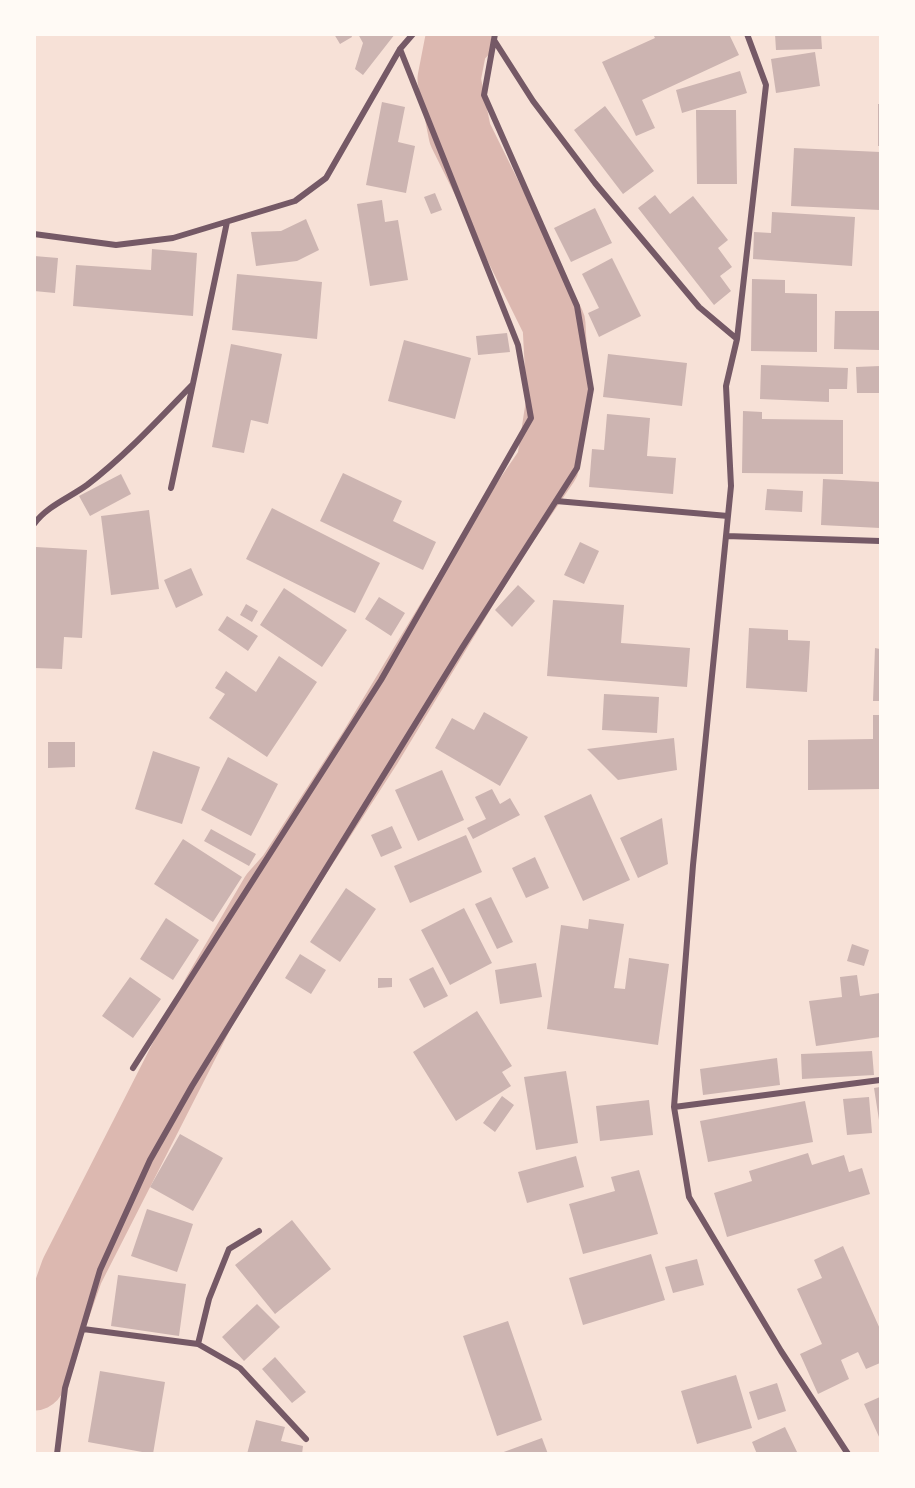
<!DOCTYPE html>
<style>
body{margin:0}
#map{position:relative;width:915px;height:1488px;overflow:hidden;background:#f7e1d7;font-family:"Roboto Condensed",sans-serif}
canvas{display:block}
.frame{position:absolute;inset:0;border:36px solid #fffaf5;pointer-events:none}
</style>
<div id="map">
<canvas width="915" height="1488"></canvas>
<div class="frame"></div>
</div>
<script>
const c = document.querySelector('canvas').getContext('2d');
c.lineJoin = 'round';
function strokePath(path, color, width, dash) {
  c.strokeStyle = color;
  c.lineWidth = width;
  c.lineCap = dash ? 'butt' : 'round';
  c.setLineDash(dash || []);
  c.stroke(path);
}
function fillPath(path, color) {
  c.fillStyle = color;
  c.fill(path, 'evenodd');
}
strokePath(new Path2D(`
 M34,1379L72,1271L213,994L272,893L288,875L370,748L492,546L548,464L558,399L554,324L460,134L449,79L456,43L465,34`), '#dcb8b0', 63);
fillPath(new Path2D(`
 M334,34H351L352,37L340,44Z
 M358,34H395L363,75L355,69L363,43Z
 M653,34H729L739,55L642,100L655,128L636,136L602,62L655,38Z
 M775,34H821L822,49L776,50Z
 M815,52L820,86L776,93L771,59Z
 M740,71L747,93L682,113L676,90Z
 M382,102L405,107L398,142L415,146L406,193L366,185Z
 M878,104H880V146H878Z
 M605,106L654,171L623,194L574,130Z
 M696,110H736L737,184H697Z
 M794,148L880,152V210L791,206Z
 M435,193L442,210L431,214L424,197Z
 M655,195L670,214L693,196L728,240L718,248L732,267L720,276L731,291L714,305L638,208Z
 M382,200L385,222L398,220L408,280L370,286L357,204Z
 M595,208L612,243L571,262L554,228Z
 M772,212L855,217L852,266L753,259L754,232L771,233Z
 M306,219L319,250L297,261L256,266L251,232L281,231Z
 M152,249L197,253L193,316L73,306L76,265L151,270Z
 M34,256L58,258L55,293L34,291Z
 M612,258L641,316L599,337L588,313L599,308L582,274Z
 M237,274L322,282L317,339L232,330Z
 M752,279L785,280V293L817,294V352L751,351Z
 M835,311H880V350L834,349Z
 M507,333L510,352L478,355L476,336Z
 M404,340L471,358L455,419L388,401Z
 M231,344L282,354L268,424L251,420L244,453L212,447Z
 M608,354L687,363L682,406L603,397Z
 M761,365L848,368L847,389H829V402L760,399Z
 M880,366V393H857L856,367Z
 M743,411L762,412V419L843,420V474L742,473Z
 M607,414L650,418L647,456L676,458L673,494L589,487L592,449L604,450Z
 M343,473L402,501L393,521L436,542L423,570L320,521Z
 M121,474L131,494L90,516L79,496Z
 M823,479L880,482V528L821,525Z
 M767,489L803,491L802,512L765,510Z
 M272,508L380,563L355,613L246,559Z
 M149,510L159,589L111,595L101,516Z
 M580,542L599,551L584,584L564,575Z
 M36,547L87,550L82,638L64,637L62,669L34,668Z
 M191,568L203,595L176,608L164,580Z
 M518,585L535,601L512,627L495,610Z
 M284,588L347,630L322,667L260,625Z
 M379,597L405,613L391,636L365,619Z
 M553,600L624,605L621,643L690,648L687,687L547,676Z
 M246,604L258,611L252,622L240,615Z
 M227,616L258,636L248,651L218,630Z
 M749,628L788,630V640L810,641L807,692L746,688Z
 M875,648L880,649V701H873Z
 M279,656L317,682L267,757L209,718L225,694L215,688L226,671L256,692Z
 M604,694L659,697L657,733L602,730Z
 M484,712L528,737L500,786L435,748L452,718L474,730Z
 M873,715H880V789L808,790V740L873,739Z
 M674,738L677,770L618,780L587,749Z
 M48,742H75V767L48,768Z
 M153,751L200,767L182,824L135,809Z
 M228,757L278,784L251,836L201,810Z
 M442,770L464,820L418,841L395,790Z
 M492,789L500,804L510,798L520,815L473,839L467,828L486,819L475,797Z
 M591,794L630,880L583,901L544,816Z
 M662,818L668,864L638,878L620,838Z
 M392,826L402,848L381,857L371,835Z
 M211,829L256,854L249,866L204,841Z
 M466,835L482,872L410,903L394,866Z
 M183,839L242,877L213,922L154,884Z
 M535,857L549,888L526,898L512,868Z
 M346,888L376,909L340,962L310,942Z
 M491,897L513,942L497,949L475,904Z
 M464,908L492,963L450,985L421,930Z
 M166,918L199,940L173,980L140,959Z
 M589,919L624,924L614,988L625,989L629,958L669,964L658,1045L547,1029L561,925L588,929Z
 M852,944L869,950L864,966L847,961Z
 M300,954L326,970L311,994L285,978Z
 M536,963L542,997L500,1004L495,970Z
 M433,967L448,996L424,1008L409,979Z
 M857,975L860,996L880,993V1037L816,1046L809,1001L842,997L840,977Z
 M130,977L161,999L133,1038L102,1016Z
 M378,978H392V987L378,988Z
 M477,1011L512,1066L502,1072L511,1086L456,1121L413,1052Z
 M872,1051L874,1075L802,1079L801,1054Z
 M777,1058L780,1085L703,1095L700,1069Z
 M566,1071L578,1143L536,1150L524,1077Z
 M880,1087V1120H879L874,1088Z
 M502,1096L514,1105L495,1132L483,1123Z
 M869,1097L872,1133L847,1135L843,1099Z
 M649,1100L653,1135L600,1141L596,1106Z
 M805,1101L813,1142L708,1162L700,1121Z
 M180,1134L223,1158L193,1211L150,1187Z
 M808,1153L812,1165L844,1155L849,1172L862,1168L870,1194L727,1237L714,1193L752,1181L749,1171Z
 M576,1156L584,1187L527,1203L518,1172Z
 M639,1170L658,1234L583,1254L569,1204L615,1191L611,1177Z
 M147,1209L193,1224L177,1272L131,1256Z
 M292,1220L331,1269L275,1314L235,1265Z
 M843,1246L880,1329V1363L866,1369L858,1352L841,1360L849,1379L818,1394L800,1354L822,1344L797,1289L822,1278L814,1260Z
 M651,1254L665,1300L583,1325L569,1278Z
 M697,1259L704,1285L673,1293L665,1267Z
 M118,1275L186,1284L179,1336L111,1326Z
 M257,1304L280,1327L244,1361L222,1337Z
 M508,1321L542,1420L497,1436L463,1336Z
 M275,1357L306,1392L292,1403L262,1369Z
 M100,1371L165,1382L153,1454L88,1442Z
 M736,1375L752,1428L697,1444L681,1391Z
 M777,1383L786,1411L758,1420L749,1392Z
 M880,1397V1439L864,1404Z
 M256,1420L285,1427L281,1441L303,1446L302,1454H247Z
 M785,1427L798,1454H757L752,1442Z
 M542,1438L548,1454H501V1453Z`), '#ccb4b1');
strokePath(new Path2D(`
 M494,40L533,101L595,183L699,307L737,339L726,386L731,486L693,865L674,1107L689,1197L781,1351L848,1454
 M34,234L116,245L173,238L295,201L326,178L400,49L413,34
 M737,339L766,85L747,34
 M171,488L227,222
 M556,501L728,516
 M34,524C47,506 69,498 87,485C125,456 158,420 192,385
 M726,536L880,541
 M133,1068L381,680L531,418L518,345L400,49
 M674,1107L880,1080
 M83,1329L198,1344L240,1368L306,1439
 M198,1344L209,1299L229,1249L259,1231
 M57,1454L65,1388L100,1270L150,1160L192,1086L462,648L577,468L591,389L577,306L484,95L495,34`), '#755966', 6);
</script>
